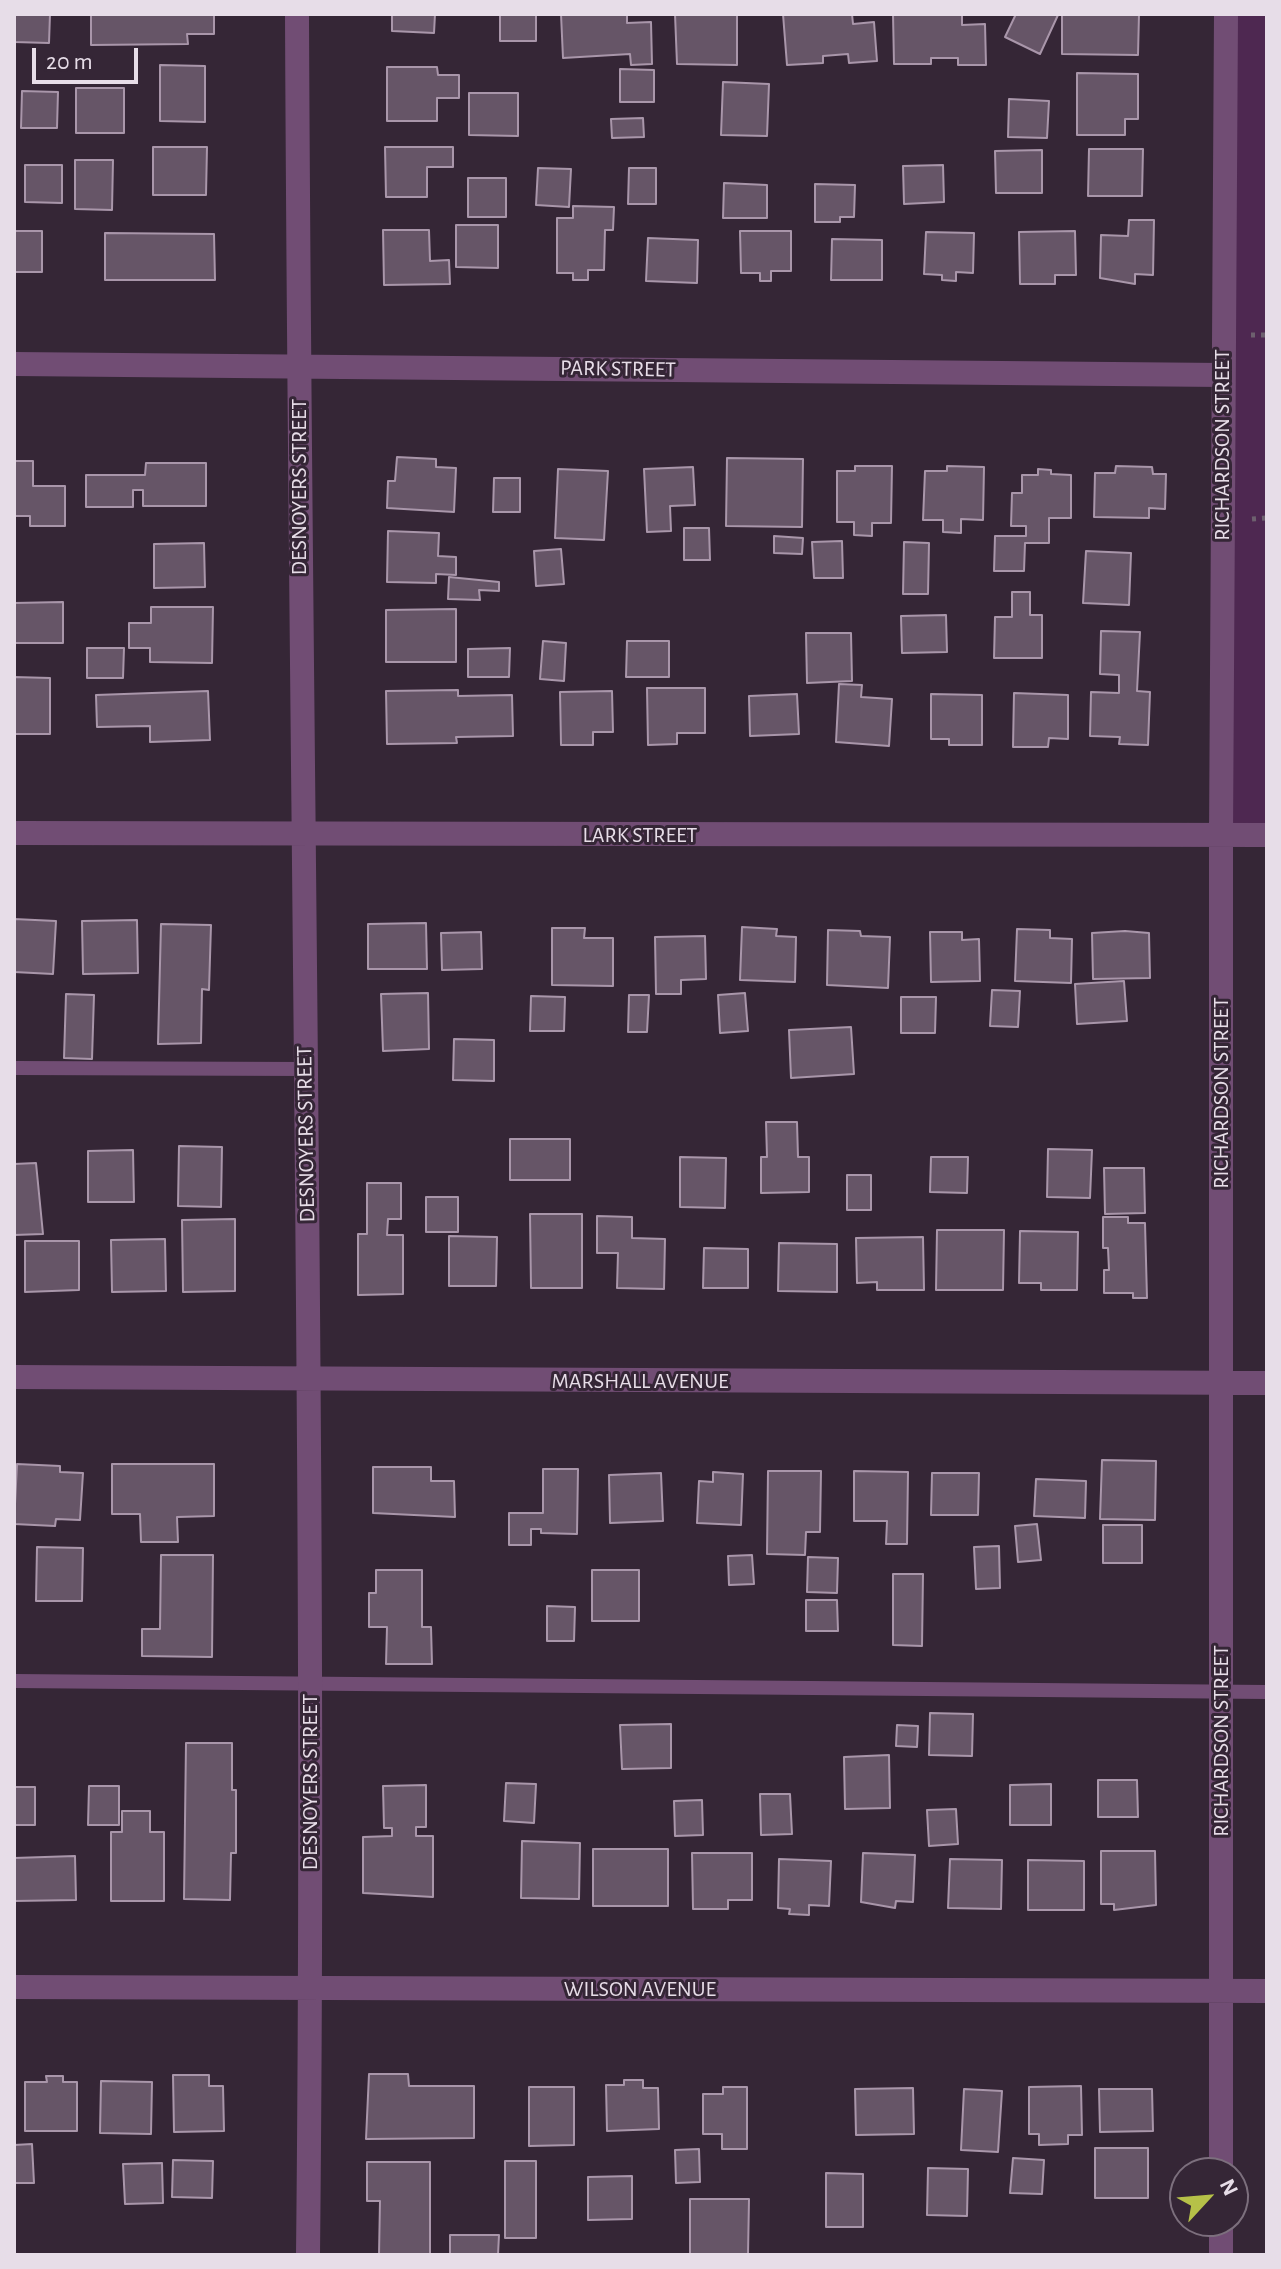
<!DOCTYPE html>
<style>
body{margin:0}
#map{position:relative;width:1281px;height:2269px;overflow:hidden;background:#352636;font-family:"Alegreya Sans",sans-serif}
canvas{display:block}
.frame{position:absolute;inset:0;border:16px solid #e7dde8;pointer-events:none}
.north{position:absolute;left:1169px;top:2157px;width:80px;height:80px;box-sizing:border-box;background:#352636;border:2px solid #7c6f7d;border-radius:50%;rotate:64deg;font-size:22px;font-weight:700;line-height:32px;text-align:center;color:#e7dde8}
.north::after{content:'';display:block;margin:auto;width:28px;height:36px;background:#b6c148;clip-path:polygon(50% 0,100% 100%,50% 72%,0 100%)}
.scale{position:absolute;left:32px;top:48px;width:106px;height:36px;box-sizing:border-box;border:4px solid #e7dde8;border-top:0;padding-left:10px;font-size:24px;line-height:28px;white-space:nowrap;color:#e7dde8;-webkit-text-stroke:6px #352636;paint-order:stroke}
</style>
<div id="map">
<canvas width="1281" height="2269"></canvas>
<div class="frame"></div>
<div class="north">N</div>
<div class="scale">20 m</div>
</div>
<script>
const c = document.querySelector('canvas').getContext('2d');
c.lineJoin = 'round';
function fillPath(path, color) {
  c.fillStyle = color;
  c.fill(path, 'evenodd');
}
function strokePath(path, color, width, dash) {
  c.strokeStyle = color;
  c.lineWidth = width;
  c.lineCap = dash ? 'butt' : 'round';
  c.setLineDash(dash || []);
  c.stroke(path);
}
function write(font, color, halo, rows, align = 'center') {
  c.font = font + ' "Alegreya Sans",sans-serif';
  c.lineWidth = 6;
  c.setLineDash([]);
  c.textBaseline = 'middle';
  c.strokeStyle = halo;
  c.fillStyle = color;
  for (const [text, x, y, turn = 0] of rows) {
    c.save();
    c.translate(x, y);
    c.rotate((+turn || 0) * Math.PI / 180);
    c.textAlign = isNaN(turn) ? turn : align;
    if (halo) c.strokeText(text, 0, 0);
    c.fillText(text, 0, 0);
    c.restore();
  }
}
fillPath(new Path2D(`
 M1226,14H1267V835H1221Z`), '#4e2851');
const building = new Path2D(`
 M14,14H50L49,43L14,42Z
 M91,14H214V34H187L188,44L91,45Z
 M392,14H435L434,33L392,31Z
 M500,14H536V41H500Z
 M561,14H627V23L651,22L652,64L631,65L630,54L563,58Z
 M675,14H737V65L677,64Z
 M783,14H852L853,24L874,22L877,61L849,63L848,54L823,56V63L787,65Z
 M893,14H962V25L985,24L986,65H958V58H931V64H894Z
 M1016,14L1058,15L1040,54L1005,37Z
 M1062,14H1139L1138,55L1062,54Z
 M160,65L205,66V122L160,121Z
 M387,67H437L438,75H459V98H437V121H387Z
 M620,69L654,70V102H620Z
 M1077,73L1138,74V119H1125V135H1077Z
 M723,82L769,84L767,136L721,135Z
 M76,88H124V133H76Z
 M22,91L58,92L57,128H21Z
 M469,93H518V136L469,135Z
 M1009,99L1049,101L1047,138L1008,137Z
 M643,118L644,137L612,138L611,119Z
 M153,147H207L206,195H153Z
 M385,147H453V167H427V197H386Z
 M1089,149H1143L1142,196H1088Z
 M1042,150V193H996L995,151Z
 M75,160H113L112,210L75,209Z
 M25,165H62V203L25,202Z
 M943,165L944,202L904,204L903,166Z
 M538,168L571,169L569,207L536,205Z
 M629,168H656V204H628Z
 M468,178H506V217H468Z
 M724,183L767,185V218H723Z
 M815,184L855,185L854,217H840V222H815Z
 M573,206L614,207L613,230H605L604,270H588V280H573V273H557V218H573Z
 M1129,220H1154L1153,275L1135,274V284L1100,278L1101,235L1128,236Z
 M456,225H498V268L456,267Z
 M383,230H429L430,261L449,260L450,284L384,285Z
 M14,231H42V272H14Z
 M740,231H791V271H771V281H760V273H741Z
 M1075,231L1076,275H1055V284H1020L1019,232Z
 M926,232L974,233L973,273L956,272V281L942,280V275L924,274Z
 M105,233L214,234L215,280H105Z
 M648,238L698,240L697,283L646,281Z
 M832,239L882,240V280H831Z
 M397,457L436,459V467L456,468L454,512L387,508L388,481H395Z
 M727,458L803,459L802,527L726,526Z
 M14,461H33V486H65V526H30V516H14Z
 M146,463H206V506H143V490H133V507H86V475H145Z
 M855,466H892L891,523H872V536L854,535V522H837V471H855Z
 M947,466L984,467L983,520L961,519V533L943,532V520H923L925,471H947Z
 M1116,466L1152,467L1153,474H1166L1165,509L1149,508V518L1094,517L1095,473H1115Z
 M693,467L695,505L670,506L671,531L647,532L644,469Z
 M558,469L608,471L604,540L555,538Z
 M1038,469L1051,470V474L1071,475V518H1049V543H1025L1024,571H994L995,536H1026V526H1011L1012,493H1022V475H1038Z
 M494,478H520V512H493Z
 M684,528H709L710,560H684Z
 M388,531L439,533L438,556L456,557V575L436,574V583L387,582Z
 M774,536L803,538L802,554L774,553Z
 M842,541L843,578H814L812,542Z
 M904,542L929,543L928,594H903Z
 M204,543L205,587L154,588V544Z
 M561,549L564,584L536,586L534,551Z
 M1086,551L1131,553L1129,605L1083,603Z
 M449,577L499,582V591L479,590L480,600L448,599Z
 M1012,592H1030V615H1042V658H994L995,617H1012Z
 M63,602V643H14V603Z
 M151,607H213L212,663L150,662V648H129V623H151Z
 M456,609V662H386V610Z
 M946,615L947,652L902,653L901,616Z
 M1101,631L1140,632L1137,691L1150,692L1148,745L1119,744L1120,737L1090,736L1091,692L1119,693V675L1100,674Z
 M806,633H851L852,681L807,683Z
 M543,641L566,643L564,681L540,679Z
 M627,641H669V677H626Z
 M87,648H124L123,678H87Z
 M510,648L509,677H468V649Z
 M14,677L50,678V734H14Z
 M839,684L862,685L861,697L892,699L889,746L836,742Z
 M647,688H705V733H677V744L648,745Z
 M458,690V696L512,695L513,736L456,737L457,743L387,744L386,691Z
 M208,691L210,740L150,742V726L97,727L96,695Z
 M612,691L613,732H593V745H561L560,692Z
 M1014,693L1068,695V739L1049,738L1048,747H1013Z
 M797,694L799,734L750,736L749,696Z
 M931,694L982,695V745H949V739H931Z
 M14,919L56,921L53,974L14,972Z
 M137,920L138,973L83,974L82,921Z
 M426,923L427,969H368V924Z
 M161,924L211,925L209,990L202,989L201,1043L158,1044Z
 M742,927L777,929L776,936L796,937L795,982L740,980Z
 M552,928H585L584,938H613V986L552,985Z
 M1017,929L1050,930V938L1072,939L1071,983L1015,981Z
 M828,930L860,931L861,936L890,937L888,988L827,985Z
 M1125,931L1149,933L1150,978L1093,979L1092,933Z
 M481,932L482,969L442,970L441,933Z
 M930,932H962V940L979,939L980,981L931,982Z
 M705,936L706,979L681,980V994H656L655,937Z
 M1124,981L1127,1021L1077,1024L1075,984Z
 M992,990L1020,991L1018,1027L990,1026Z
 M428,993L429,1049L383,1051L381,994Z
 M745,993L748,1031L720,1033L718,995Z
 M66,994L94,995L92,1059L64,1058Z
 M629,995H649L647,1032H628Z
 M531,996L565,997L564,1031H530Z
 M901,997H936L935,1033H901Z
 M851,1027L854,1074L791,1078L789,1030Z
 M454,1039L494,1040V1081L453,1080Z
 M766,1122H797L798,1157H809V1192L761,1193V1157H767Z
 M510,1139H570V1180H510Z
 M179,1146L222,1147L221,1207L178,1206Z
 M1048,1149L1092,1150L1090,1198L1047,1197Z
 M133,1150L134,1202H88V1151Z
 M680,1157L726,1158L725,1208L680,1207Z
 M931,1157H968L967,1193L930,1192Z
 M36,1163L43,1234L14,1235V1164Z
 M1104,1168H1144L1145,1213L1105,1214Z
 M847,1175H871V1210H847Z
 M367,1183H401V1219H388L387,1235H403V1294L358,1295V1234H367Z
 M426,1197H458V1232H426Z
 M530,1214H582V1288H531Z
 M597,1216L632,1217V1238L665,1239L664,1289L617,1288L618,1253H597Z
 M1103,1217H1128V1223H1145L1147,1298H1133V1293H1104V1270H1109L1108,1248H1103Z
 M235,1219V1291L183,1292L182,1220Z
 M937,1230H1004L1003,1290H936Z
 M1020,1231L1078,1232L1077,1290H1041V1283H1019Z
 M449,1236L497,1237L496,1286H449Z
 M923,1237L924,1290H877V1282L857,1283L856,1238Z
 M165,1239L166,1291L112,1292L111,1240Z
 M25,1241H79V1290L25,1292Z
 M779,1243L837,1244V1292L778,1291Z
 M704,1248L748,1249V1288H703Z
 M1102,1460L1156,1461L1155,1520L1100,1519Z
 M17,1464L60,1466V1472L83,1473L80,1520L56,1519L55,1526L14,1524Z
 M112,1464H214V1516L177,1517L178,1542H141L140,1514H112Z
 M373,1467H431V1481H454L455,1517L373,1513Z
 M543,1469H578L577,1534L541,1533V1529H531V1545H509V1513H543Z
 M768,1471H821L820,1532H806L805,1555L767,1554Z
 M854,1471L908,1472L907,1544H886L887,1521H854Z
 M713,1472L743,1474L741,1525L697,1523L699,1481L713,1482Z
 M661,1473L663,1521L610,1523L609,1475Z
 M932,1473H979L978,1515H931Z
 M1036,1479L1086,1481L1085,1518L1034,1516Z
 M1037,1524L1041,1560L1018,1562L1015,1526Z
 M1103,1525H1142V1563H1103Z
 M999,1546L1000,1588L976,1589L974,1547Z
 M37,1547L83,1548L82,1601H36Z
 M161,1555H213L212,1657L142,1656V1629H160Z
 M752,1555L754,1584L729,1585L728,1556Z
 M808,1557L838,1558L837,1593L807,1592Z
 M376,1570H422V1627H431L432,1664H386L387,1627H369V1593H376Z
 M592,1570H639V1621H592Z
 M893,1574H923L922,1646L893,1645Z
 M806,1600H837L838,1631H806Z
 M547,1606L575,1607L574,1641H547Z
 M930,1713L973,1714L972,1756L929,1755Z
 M671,1724V1768L622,1769L620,1725Z
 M897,1725L918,1726L917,1747L896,1746Z
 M186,1743H232V1790H236V1853H231L230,1900L184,1899Z
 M889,1755L890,1808L845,1809L844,1757Z
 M1098,1780H1137L1138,1817H1098Z
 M506,1783L536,1784L534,1823L504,1821Z
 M1051,1784V1825H1010V1785Z
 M426,1785V1827H416V1836H433V1897L363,1893V1837L392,1836V1828H384L383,1786Z
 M89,1786H119V1825H88Z
 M14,1787H35V1825H14Z
 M760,1794H790L792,1834L761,1835Z
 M702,1800L703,1835L675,1836L674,1801Z
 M956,1809L958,1844L929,1846L927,1810Z
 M122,1811H150V1832H164V1901H111V1832H122Z
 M522,1841L580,1843L579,1899L521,1898Z
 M593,1849H668V1906H593Z
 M1101,1851H1155L1156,1905L1114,1910V1904H1101Z
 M692,1853H752V1900H728V1909H693Z
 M863,1853L915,1855L913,1902L896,1901L895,1908L861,1902Z
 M75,1856L76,1900L14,1901V1858Z
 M779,1859L831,1861L829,1906L809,1905V1915L789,1914L790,1909L778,1908Z
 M950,1859L1002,1860L1001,1909L948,1908Z
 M1028,1860L1084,1861V1910H1028Z
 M369,2074H408L409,2086H474V2138L366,2139Z
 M173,2075H209V2086H223L224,2131L174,2132Z
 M46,2076H63V2082H77V2131H25V2082H47Z
 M624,2080H643V2088H658L659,2129L607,2131L606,2085H624Z
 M101,2081L152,2082L151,2134L100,2133Z
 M1081,2086L1082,2135H1068V2144L1039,2145V2134H1029V2087Z
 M529,2087H574V2145L529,2146Z
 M723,2087H747V2149H722V2134H703V2094H723Z
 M913,2088L914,2134L856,2135L855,2089Z
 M964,2089L1002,2091L998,2152L961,2150Z
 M1099,2089H1152L1153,2131L1100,2132Z
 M32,2144L34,2183H14V2145Z
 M1095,2148H1148V2198H1095Z
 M699,2149L700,2182L676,2183L675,2150Z
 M1013,2158L1044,2160L1042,2194L1010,2193Z
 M173,2160L213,2161L212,2198L172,2197Z
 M505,2161H536V2238H505Z
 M367,2162H430V2255H379L380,2201H367Z
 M162,2163L163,2203L125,2204L123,2164Z
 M928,2168L968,2169L967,2216L927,2215Z
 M826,2173L863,2174V2227H826Z
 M632,2176V2219L588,2220V2177Z
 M690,2199H749L748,2255L690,2254Z
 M450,2235H499L498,2255H450Z`);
fillPath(building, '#665567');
strokePath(building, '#a996aa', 2);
strokePath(new Path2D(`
 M1251,335H1267
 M1252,519L1267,518`), '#6d606e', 5, [4, 6]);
strokePath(new Path2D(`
 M14,1068L305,1069
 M14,1681L1267,1692`), '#714d74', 14);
strokePath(new Path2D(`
 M297,14C300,761 316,1508 308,2255
 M14,364L1222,375
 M14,833L1267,835
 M14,1377L1267,1383
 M14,1987L1267,1991
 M1221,2173V835L1226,14
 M1221,2255V2221`), '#714d74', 24);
write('22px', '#e7dde8', '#352636', [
 ["PARK STREET",618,369,1],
 ["RICHARDSON STREET",1222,445,-90],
 ["DESNOYERS STREET",299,487,-90],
 ["LARK STREET",640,835],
 ["RICHARDSON STREET",1221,1093,-90],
 ["DESNOYERS STREET",306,1134,-91],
 ["MARSHALL AVENUE",640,1381],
 ["RICHARDSON STREET",1221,1741,-90],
 ["DESNOYERS STREET",310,1782,-90],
 ["WILSON AVENUE",640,1989]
]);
</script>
